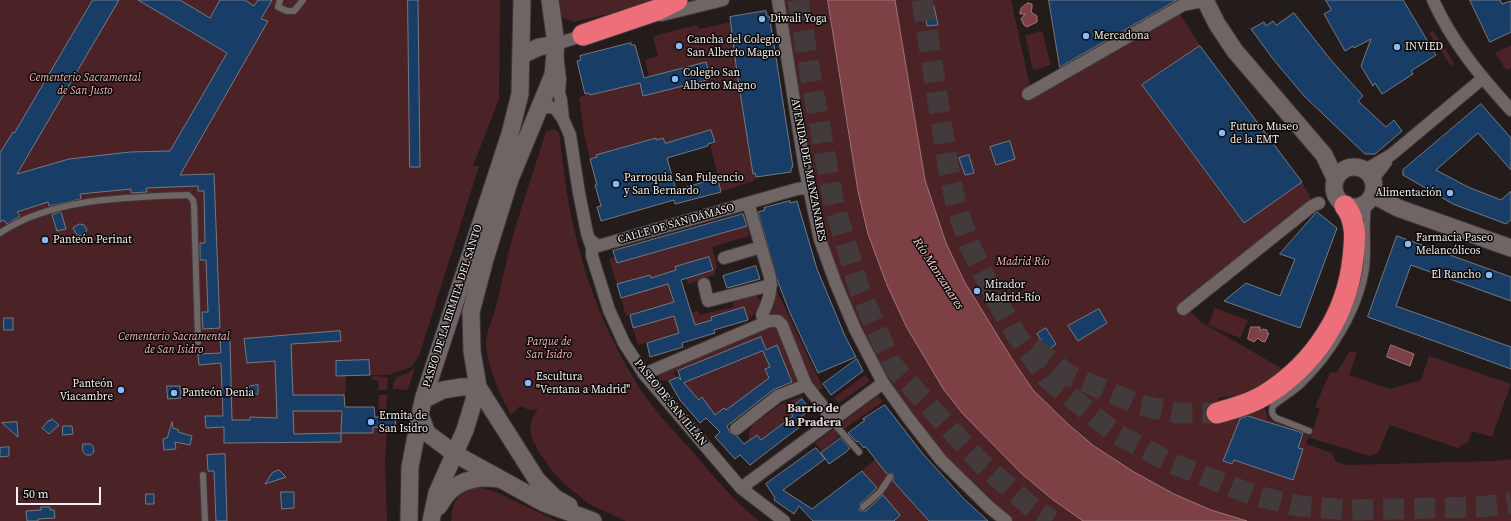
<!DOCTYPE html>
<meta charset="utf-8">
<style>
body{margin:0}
#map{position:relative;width:1511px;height:521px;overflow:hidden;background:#241b1b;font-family:"Source Serif 4",serif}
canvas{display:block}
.scale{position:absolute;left:16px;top:487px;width:85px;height:18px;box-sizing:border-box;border:2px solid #f4eeee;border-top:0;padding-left:5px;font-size:12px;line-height:14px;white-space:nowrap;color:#f4eeee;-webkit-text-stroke:3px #0a0707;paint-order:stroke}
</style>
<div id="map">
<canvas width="1511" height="521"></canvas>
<div class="scale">50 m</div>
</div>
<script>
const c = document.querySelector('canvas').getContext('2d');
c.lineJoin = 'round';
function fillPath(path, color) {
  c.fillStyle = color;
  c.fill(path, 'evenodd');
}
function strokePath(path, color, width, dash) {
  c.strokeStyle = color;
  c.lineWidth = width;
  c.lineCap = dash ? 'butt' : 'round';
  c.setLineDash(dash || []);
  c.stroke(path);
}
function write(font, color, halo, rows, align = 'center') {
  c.font = font + ' "Source Serif 4",serif';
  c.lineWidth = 3;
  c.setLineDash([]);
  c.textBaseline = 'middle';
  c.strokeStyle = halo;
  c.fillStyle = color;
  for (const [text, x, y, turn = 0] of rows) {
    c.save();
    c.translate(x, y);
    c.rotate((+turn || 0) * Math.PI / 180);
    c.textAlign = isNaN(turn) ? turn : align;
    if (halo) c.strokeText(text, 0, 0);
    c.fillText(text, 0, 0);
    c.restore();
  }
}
fillPath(new Path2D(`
 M0,0H500L499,99L473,166H479L419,356L411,367L389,375L346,376L345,407L346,433H372L373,427L395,428L387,429L385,459L387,521H0Z
 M560,0H669L574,22L561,17Z
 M783,0H1011L1030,86L1145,22L1087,53L1079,0H1145L1154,17L1175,6L1200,46L1142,85L1243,223L1302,182L1316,208L1191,312L1201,322L1288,372L1273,384L1241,395L1218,398L1222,423L1264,405L1268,419L1309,436L1306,444L1332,453L1336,462L1347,465L1494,461L1511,459V521H1012C1004,514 994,508 986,500C913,430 856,341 826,244C822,231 820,216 817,203C801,136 793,68 783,0Z
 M731,22L753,173H755L756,177L753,181L722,191L710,145L715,144L711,130L665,143L663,138L656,140V138L646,140L647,142L633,144L597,155V157L590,159L585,139L579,98L589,93L590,95L640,83L643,96L710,79L706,63L649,77L645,60L658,56L653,36L697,25L699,29Z
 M1042,31L1051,65L1033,70L1025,35Z
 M1433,31L1454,63L1451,66L1429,33Z
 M1511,45V68L1506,70L1495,53Z
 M555,129L559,133C562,153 564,173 567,193C579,266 604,335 645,396C659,416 676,433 692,451C713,476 734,501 759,521H626L589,504L563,483L552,471L539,452L532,439L530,430L532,419L538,409L529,410L520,406L511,415C500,395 489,371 486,347C485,333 493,320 496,306C502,282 507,257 514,232C524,198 536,165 546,131Z
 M748,226L749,236L712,247L717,266L714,275L688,284L686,278L713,270L709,257L679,280L668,284L678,317L698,311L700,315L733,307L732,301L748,295H756L761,302L755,313L748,320L744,307L711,317L712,320L678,330L679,333L638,345L633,328L663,305L626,316L621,298L653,288L650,275L617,284L609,259L615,257L617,263Z
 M775,287L823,388L814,391L787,328L770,318L767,314Z
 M1215,308L1248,320L1240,338L1208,325Z
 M776,324L802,383L795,387L777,345L766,350L761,338L674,372L676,378L669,381L659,380L658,374L660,371Z
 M763,351L770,367L765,369L772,372L779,389L772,392L764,382L716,418L684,383Z
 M1350,351L1357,352L1349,375L1390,389L1421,380L1429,356L1511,384L1492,437L1472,431L1468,442L1458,448L1390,425L1378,453L1370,456L1310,438L1320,409L1315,407L1330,372L1336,373Z
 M415,367L408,390L393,389V383L397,377L408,373Z
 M865,375L870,381L839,403L834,398Z
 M372,376L388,377L387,390H378L379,382L372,379Z
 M379,395H387L386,412H378Z
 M803,396L802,399L788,410L793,416L761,440L756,435L752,438L756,443L748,445L749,432L754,424L781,404Z
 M878,396L883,402L844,429L840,424Z
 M834,429L840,436L822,451L815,443Z
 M875,459L890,477L929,521H894L900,515L862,471Z
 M478,487L494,491L557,521H451C453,500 457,492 478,487Z`), '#4b2326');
const water = new Path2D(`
 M828,0H895L925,180L946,243L964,281L1012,359L1033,390L1069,425L1094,446L1134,472L1174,494L1211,510L1247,521H1083L1052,499L1022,474L963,414L944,390L907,328L887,285L868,234L858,191Z
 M1028,3L1032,4V8L1031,12L1037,16V22L1027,27L1024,25L1021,19L1025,14H1020C1020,7 1023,6 1028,3Z
 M1251,327H1260V331L1263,329L1267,330V334L1269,333L1265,342L1261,341L1258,338L1254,342L1248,339Z
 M1391,345L1414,354L1410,366L1387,357Z`);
fillPath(water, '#7c4045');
strokePath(water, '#a07478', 1);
const building = new Path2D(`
 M93,0H119L17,174L69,159L130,152L170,151L227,53L138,0H180L210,18L220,0H245L254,6L258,0H272L261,19L268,21L180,175L214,174L220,328L203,329L202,312H208L206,260H200V243H205L204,191H198V186L146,188L147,192L131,193V189L80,194L81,199L49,206L48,202L17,212L20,216L7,224L4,220L0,222V153L13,132L14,133Z
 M408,0H418L420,167H410Z
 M1049,0H1177L1060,67Z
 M1326,0H1403L1436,55L1411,71L1413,74L1382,94L1375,83L1373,86L1361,66L1371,39L1354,48L1353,46L1345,51L1324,14L1331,10Z
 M1470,0H1500L1502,4L1511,1V32L1490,42Z
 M934,6L938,25L927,26L924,8Z
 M766,11L767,16H769L773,38L793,167L791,168V172L756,177L755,173L753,174L737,73L730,17Z
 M1294,13L1330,59L1363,96L1358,101L1386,127L1394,120L1402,131L1375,154H1365L1304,96L1273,59L1251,29L1264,22L1266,26L1273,21L1276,25Z
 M631,43V45H635L644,78L706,62L711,79L643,96L640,83L590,95L589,93L585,94L577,61L581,60L580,56Z
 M1200,46L1302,182L1244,223L1142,85Z
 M1481,104L1511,138V170L1478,133L1436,170L1468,187L1501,200L1511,191V220L1506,224L1453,204L1403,175V170Z
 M711,130L715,142L708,144V146L667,158L676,190L718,178L721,192L675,204L674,200L601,221L597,207L601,206L595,185H597L590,159L597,157L596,155L656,138V140L663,138L665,143Z
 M1010,141L1015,159L996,165L990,147Z
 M969,155L974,173L965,175L959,158Z
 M790,201V203L797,201L817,269L845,336L856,357L818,373L790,313L778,282L758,212L765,210L764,208Z
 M61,212L66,229L57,231L52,215Z
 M1317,212L1337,228L1300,328L1224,301L1246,283L1280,296L1295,259L1280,254Z
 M743,214L747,226L617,263L613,251Z
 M80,224L84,225L87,230L85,234L82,236L77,235L73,228Z
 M1397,236L1511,277V301L1411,265L1396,306L1511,347V369L1368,317Z
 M709,257L713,270L681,280L695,325L712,320L711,317L744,307L748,320L714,330L715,333L682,343L683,347L650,357L647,343L679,333L674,316L633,328L630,315L674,302L668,284L621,298L617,284L650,275L651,278L676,270L675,267Z
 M756,266L760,279L727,288L723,276Z
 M1099,309L1107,323L1078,341L1068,326Z
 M4,318H13V330H4Z
 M1046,328L1056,344L1048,350L1037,334Z
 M340,331L341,341L291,344L293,395H344L345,407H374L375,417H396L395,428L373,427V433H341L342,411H293L294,434L341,433V442L224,443V427L206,428L205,416H223L221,363L199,365L198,354L221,353L220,341L230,340L232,420H250V417L277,418L275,361L247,363L244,339Z
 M761,337L766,350L777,345L792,382L773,390L727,426L730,433L737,436L744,444L757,435L761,440L793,416L788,410L802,399L810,410L797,420L801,426L750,465L740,455L735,459L715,437L720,432L706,418L700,423L680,400L669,381L678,377L681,380L678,371ZM763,351L770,367L765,369L769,378L726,410L724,408L715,415L702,397L699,400L684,383Z
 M857,359L863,371L831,395L823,384Z
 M369,360L370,375L336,376V361Z
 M258,385V394L240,395L250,386Z
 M167,386H180L181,398L168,399Z
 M885,405L923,454L964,499L988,521H929L893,481L894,477L893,474L890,473L887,474L865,446L864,448L858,441L857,442L848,433L865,420L863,419Z
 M1248,416L1303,433L1298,448L1303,449L1293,480L1234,460L1232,464L1223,461L1240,419Z
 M52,419L59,425L49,434L42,428L49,420L50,421Z
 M17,422L18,437L2,423Z
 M172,422L173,428L179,430L178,432L192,436L190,445L175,442L176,449L164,450L163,439L167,438Z
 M63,426H72L73,434L63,435Z
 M841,438L850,448L846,452L829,464L821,453Z
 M83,444H91L93,446L94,452L91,455H86L83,452Z
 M9,447V456L0,457V448Z
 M816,448L825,459L783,490L812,509L862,471L877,488L860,504L859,510L862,511H866L883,495L900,515L894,521H813L799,506L794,514L774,500L775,498L766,484Z
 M225,454L227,521H216L214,471H208L207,455Z
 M279,470L286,477L265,484L272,473Z
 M281,492H294V508L282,509Z
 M146,494H154V504H146Z
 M41,507H50V510H54L55,518L38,519V521H27L26,511L41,510Z`);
fillPath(building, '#183d66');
strokePath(building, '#747a82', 1);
strokePath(new Path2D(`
 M798,0L811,78L834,204L860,291L892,365L980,462L1037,512L1052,521
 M922,0L949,171L956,205L970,246L992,292L1015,333L1047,378L1115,433L1171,463L1251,494L1281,502L1299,506L1348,510L1480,507L1511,503
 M1033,347L1069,375L1139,405L1177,413H1217`), '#433b3b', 21, [21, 10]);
const lane = new Path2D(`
 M280,0L278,7L287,11H294L303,0
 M1358,207L1367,219
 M0,233C51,198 128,197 188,195L193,200L194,205L198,342
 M831,420L859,452
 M1309,431L1276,418C1272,415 1271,412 1273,406C1282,398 1293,393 1302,384C1332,355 1360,310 1366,268C1369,245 1364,221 1369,200
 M203,475L205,521
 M863,507L880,492L890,477`);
const street = new Path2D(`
 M778,0L805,169L820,240L836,284L855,329L883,383L909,419L941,460L989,507L1006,521
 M1433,0C1452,42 1480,76 1511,110
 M662,15L723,0
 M1028,94L1183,5L1208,0
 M541,106L555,108L563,119L570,135L579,193L587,233L592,248V256L609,310L624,343L644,374L741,488L784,521
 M563,119L561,100L559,93L560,79L556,44L588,34
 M1365,170L1391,155L1482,79
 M1374,181L1376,175L1386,162
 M748,203L770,277C772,292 768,302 762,315L765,321H778L782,325L806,385L825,409L831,420
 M589,239L598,246L797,189L804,188L810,191
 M724,258L761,247
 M704,284L708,301L771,285
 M1183,309L1312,206L1319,203
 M644,374L769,321
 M736,429L778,396L806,385
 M741,488L883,383`);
const secondary = new Path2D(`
 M1205,0L1217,24L1235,51L1324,155L1335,178
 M522,55L539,47L556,44
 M1334 187a20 20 0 1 1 40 0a20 20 0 1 1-40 0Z
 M1373,193L1381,199L1398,208L1511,248
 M478,387L537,480L555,498L569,506
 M423,400L443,390L461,387H478
 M420,415L427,433L455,454L544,503L593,521
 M438,507C442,502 445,495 450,491C462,479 482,476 498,479
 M409,521L410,467L423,400L510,134L520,94L522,0
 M431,521L437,493L465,430L478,387L472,351L471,312L485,259L510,179L553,75L556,44L550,0`);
const highway = new Path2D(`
 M583,35L657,10L677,0
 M1217,413C1235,408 1253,403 1268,393C1315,363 1347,314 1353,258C1355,240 1357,221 1345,206`);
strokePath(lane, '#403939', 8);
strokePath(street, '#403939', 14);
strokePath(secondary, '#403939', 19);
strokePath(highway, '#403939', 23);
strokePath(lane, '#706565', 6);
strokePath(street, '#706565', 12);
strokePath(secondary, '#706565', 17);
strokePath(highway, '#ed6f7a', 21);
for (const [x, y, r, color] of [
 [762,19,4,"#85bbfb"],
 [1086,36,4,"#85bbfb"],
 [679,46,4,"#85bbfb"],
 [1397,47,4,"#85bbfb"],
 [675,79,4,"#85bbfb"],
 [1222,133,4,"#85bbfb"],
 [616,184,4,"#85bbfb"],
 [1450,193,4,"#85bbfb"],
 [45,240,4,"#85bbfb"],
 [1408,244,4,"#85bbfb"],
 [1489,275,4,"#85bbfb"],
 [977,291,4,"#85bbfb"],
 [528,383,4,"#85bbfb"],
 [121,390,4,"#85bbfb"],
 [174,393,4,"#85bbfb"],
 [371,422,4,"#85bbfb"]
]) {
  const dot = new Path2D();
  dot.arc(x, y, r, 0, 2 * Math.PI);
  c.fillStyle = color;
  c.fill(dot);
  strokePath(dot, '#0a0707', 1.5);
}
write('11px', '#f4eeee', '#0a0707', [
 ["Diwali Yoga",770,19],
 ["Mercadona",1094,36],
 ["Cancha del Colegio",687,40],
 ["San Alberto Magno",687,53],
 ["INVIED",1405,47],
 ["Colegio San",683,73],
 ["Alberto Magno",683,86],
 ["Futuro Museo",1230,127],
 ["de la EMT",1230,140],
 ["Parroquia San Fulgencio",624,178],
 ["y San Bernardo",624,191],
 ["Alimentación",1442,193,"right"],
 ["Farmacia Paseo",1416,238],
 ["Melancólicos",1416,251],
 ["Panteón Perinat",53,240],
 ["El Rancho",1481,275,"right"],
 ["Mirador",985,285],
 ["Madrid-Río",985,298],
 ["Escultura",536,377],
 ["\"Ventana a Madrid\"",536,390],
 ["Panteón",113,384,"right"],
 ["Viacambre",113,397,"right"],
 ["Panteón Denia",182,393],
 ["Ermita de",379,416],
 ["San Isidro",379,429]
], 'left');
write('italic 11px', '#f5babc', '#0a0707', [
 ["Cementerio Sacramental",85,78],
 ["de San Justo",85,91],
 ["Madrid Río",1023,262],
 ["Cementerio Sacramental",174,337],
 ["de San Isidro",174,350],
 ["Parque de",549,342],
 ["San Isidro",549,355]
]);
write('11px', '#f4eeee', '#0a0707', [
 ["AVENIDA DEL MANZANARES",808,170,79],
 ["CALLE DE SAN DÁMASO",676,224,-16],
 ["PASEO DE LA ERMITA DEL SANTO",453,306,-72],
 ["PASEO DE SAN ILLÁN",670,403,51]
]);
write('italic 12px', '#fbd2d3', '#0a0707', [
 ["Río Manzanares",938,274,57]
]);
write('bold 12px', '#e2d5d5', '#0a0707', [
 ["Barrio de",813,409],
 ["la Pradera",813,423]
]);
</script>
